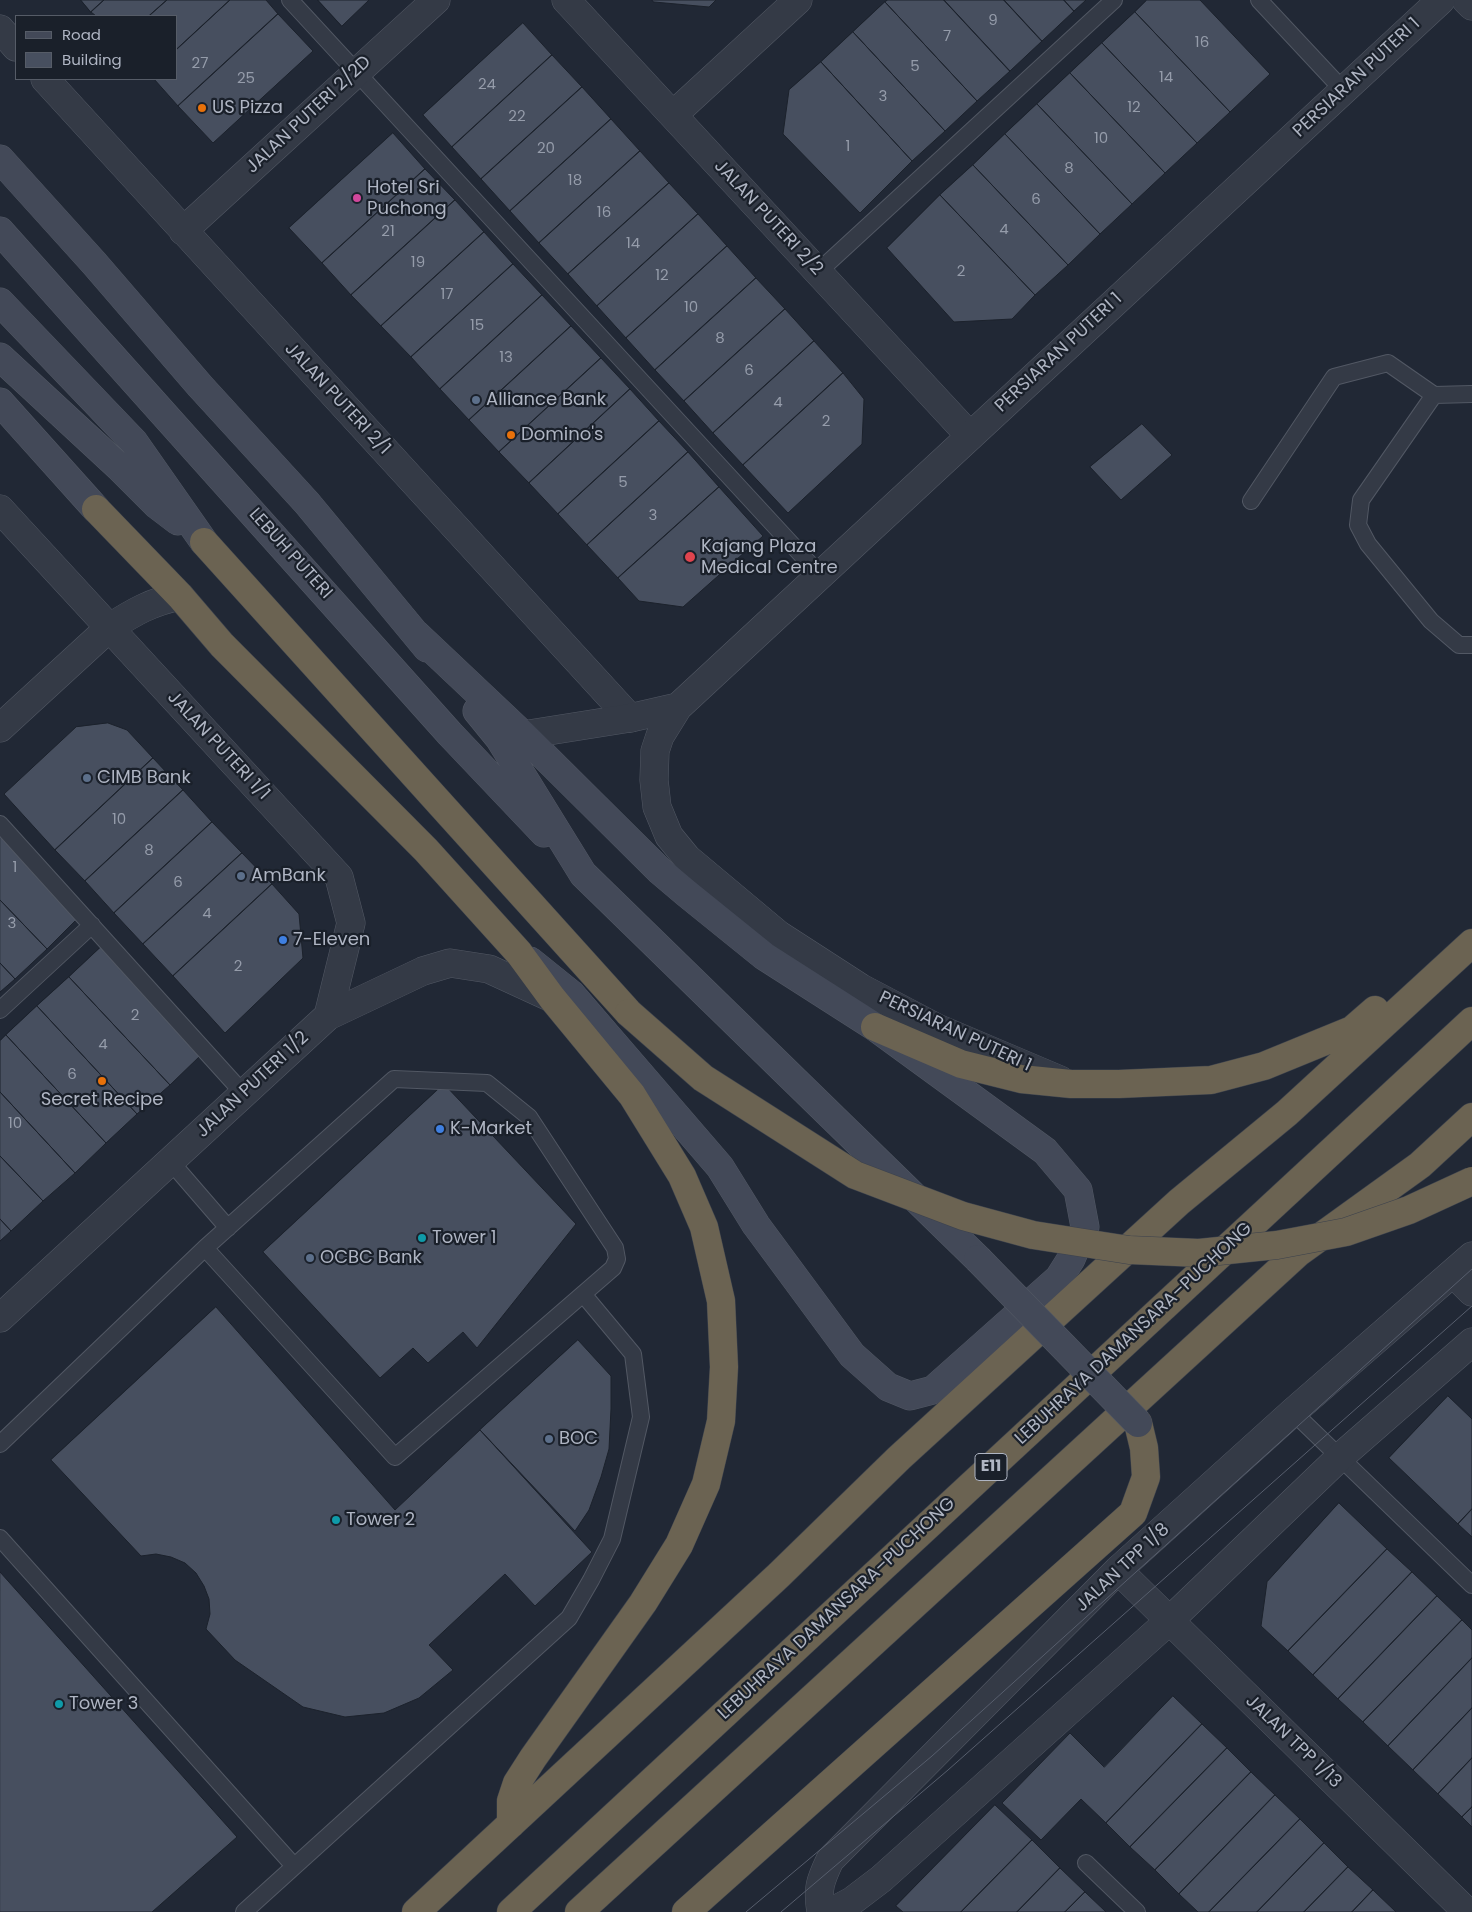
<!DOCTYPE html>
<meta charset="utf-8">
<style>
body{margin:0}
#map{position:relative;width:1472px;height:1912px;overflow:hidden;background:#212835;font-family:Poppins,sans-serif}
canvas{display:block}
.legend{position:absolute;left:15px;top:15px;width:162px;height:65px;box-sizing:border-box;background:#1a202a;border:1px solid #565c67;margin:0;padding:6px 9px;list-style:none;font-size:15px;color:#afb5c3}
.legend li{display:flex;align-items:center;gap:10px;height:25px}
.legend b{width:25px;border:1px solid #565c67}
</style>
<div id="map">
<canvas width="1472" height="1912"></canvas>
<ul class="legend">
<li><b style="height:6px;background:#434958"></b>Road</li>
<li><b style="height:14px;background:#474f5f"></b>Building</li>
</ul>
</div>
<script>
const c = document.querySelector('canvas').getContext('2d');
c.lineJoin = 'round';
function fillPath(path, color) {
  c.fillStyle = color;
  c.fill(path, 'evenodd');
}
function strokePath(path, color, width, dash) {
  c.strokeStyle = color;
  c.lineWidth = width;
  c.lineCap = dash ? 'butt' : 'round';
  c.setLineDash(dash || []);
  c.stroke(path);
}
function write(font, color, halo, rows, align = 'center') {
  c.font = font + ' Poppins,sans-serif';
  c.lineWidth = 4.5;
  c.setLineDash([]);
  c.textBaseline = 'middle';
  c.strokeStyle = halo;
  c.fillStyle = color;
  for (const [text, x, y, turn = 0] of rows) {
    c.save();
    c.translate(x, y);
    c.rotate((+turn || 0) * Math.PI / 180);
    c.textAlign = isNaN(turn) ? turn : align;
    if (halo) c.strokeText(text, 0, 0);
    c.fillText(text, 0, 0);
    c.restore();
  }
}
const building = new Path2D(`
 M81,0H104L91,12Z
 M104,0H167L149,16H96L91,12Z
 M167,0H230L176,50V16H149Z
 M230,0H266L278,14L178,106L154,79H176V50Z
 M318,0H369L342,26Z
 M652,0H716L709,7L654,2Z
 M888,0H944L1010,71L977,101L885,2Z
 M944,0H1004L1042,41L1010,71Z
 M1004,0H1064L1074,11L1042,41Z
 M1064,0H1086L1074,11Z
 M1147,0H1200L1270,74L1230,112L1135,12Z
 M885,2L977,101L945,131L853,32Z
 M1135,12L1230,112L1197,143L1102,43Z
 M278,14L313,51L213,143L178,106Z
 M523,23L552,55L452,147L423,115Z
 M853,32L945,131L912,161L821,62Z
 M1102,43L1197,143L1165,173L1070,73Z
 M552,55L582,87L481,179L452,147Z
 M821,62L912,161L860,213L783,134L789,90Z
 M1070,73L1165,173L1132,204L1037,104Z
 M582,87L611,119L510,211L481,179Z
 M1037,104L1132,204L1100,234L1005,134Z
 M611,119L640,151L539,243L510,211Z
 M393,133L425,169L322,263L289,228Z
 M1005,134L1100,234L1068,265L973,165Z
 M640,151L669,183L568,274L539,243Z
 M973,165L1068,265L1035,295L940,195Z
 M425,169L455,200L351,295L322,263Z
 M669,183L698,214L597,306L568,274Z
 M940,195L1035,295L1012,319L954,322L887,248Z
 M455,200L484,232L381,326L351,295Z
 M698,214L727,246L626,338L597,306Z
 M484,232L513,264L411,357L381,326Z
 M727,246L756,278L655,370L626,338Z
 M513,264L542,295L440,389L411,357Z
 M756,278L785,309L684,401L655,370Z
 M542,295L571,326L469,420L440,389Z
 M785,309L814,341L713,433L684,401Z
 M571,326L601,358L499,452L469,420Z
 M814,341L843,373L743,465L713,433Z
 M601,358L630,389L529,483L499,452Z
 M843,373L864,399L862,444L788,513L743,465Z
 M630,389L659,421L558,514L529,483Z
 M659,421L688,452L587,545L558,514Z
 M1142,424L1172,455L1121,500L1090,467Z
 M688,452L719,487L618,578L587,545Z
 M719,487L763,536L683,607L639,601L618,578Z
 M108,723L127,730L153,758L55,850L4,794L76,727Z
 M153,758L183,790L85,881L55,850Z
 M183,790L212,822L114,913L85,881Z
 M212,822L242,853L143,944L114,913Z
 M0,836L77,919L47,949L0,900Z
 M242,853L272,884L173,976L143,944Z
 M272,884L299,914L303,958L225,1033L173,976Z
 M0,900L47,949L15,979L0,963Z
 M101,947L201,1055L170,1085L69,977Z
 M0,963L15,979L0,992Z
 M69,977L170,1085L137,1114L37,1006Z
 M37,1006L137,1114L106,1143L6,1035Z
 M6,1035L106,1143L75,1173L0,1092V1041Z
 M444,1084L576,1224L477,1348L463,1332L428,1363L413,1348L380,1378L263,1252Z
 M0,1092L75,1173L43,1201L0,1156Z
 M0,1156L43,1201L11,1231L0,1219Z
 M0,1219L11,1231L0,1241Z
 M216,1307L395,1510L480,1430L592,1552L535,1606L505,1574L429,1645L453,1670L419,1698L384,1713L345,1717L303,1707L235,1660L206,1629L210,1614L209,1599L204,1586L196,1573L185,1563L171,1557L156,1554L141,1556L51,1460Z
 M578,1340L611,1376V1409L609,1449L601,1477L589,1510L575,1531L480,1430Z
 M1448,1396L1472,1419V1509L1458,1524L1389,1458Z
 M1339,1503L1387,1549L1288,1651L1261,1626L1267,1582Z
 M1472,1509V1537L1458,1524Z
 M1387,1549L1412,1572L1313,1675L1288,1651Z
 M0,1572L237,1837L152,1912H0Z
 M1412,1572L1437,1596L1338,1699L1313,1675Z
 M1437,1596L1462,1620L1363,1722L1338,1699Z
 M1462,1620L1472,1630V1658L1388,1746L1363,1722Z
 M1472,1658V1708L1413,1770L1388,1746Z
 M1173,1696L1202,1724L1106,1823L1081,1799L1041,1840L1002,1803L1070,1733L1104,1767Z
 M1472,1708V1758L1438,1794L1413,1770Z
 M1202,1724L1227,1748L1130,1847L1106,1823Z
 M1227,1748L1251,1772L1155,1870L1130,1847Z
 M1472,1758V1807L1462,1817L1438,1794Z
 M1251,1772L1275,1795L1179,1894L1155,1870Z
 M1275,1795L1300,1819L1209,1912H1198L1179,1894Z
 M995,1805L1032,1840L961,1912H903L896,1906Z
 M1472,1807V1827L1462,1817Z
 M1300,1819L1324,1843L1257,1912H1209Z
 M1032,1840L1060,1868L1017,1912H961Z
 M1324,1843L1348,1867L1304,1912H1257Z
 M1348,1867L1373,1890L1352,1912H1304Z
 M1060,1868L1085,1892L1065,1912H1017Z
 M1373,1890L1396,1912H1352Z
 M1085,1892L1106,1912H1065Z`);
fillPath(building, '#474f5f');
strokePath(building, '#1c222c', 1);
const service = new Path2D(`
 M290,0L820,575
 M1259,0L1343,90
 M818,272L1114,0
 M1434,395L1361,500L1358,525L1368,544L1431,621L1459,645H1472
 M1251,501L1334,377L1388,363L1434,395L1472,394
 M0,824L244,1094
 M0,1010L92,925
 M171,1162L228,1228
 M1293,1412L1472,1585
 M0,1444L205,1248L394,1079L487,1083L529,1117L615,1248L617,1259L613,1268L395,1457L205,1248
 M0,1538L294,1866
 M1086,1863L1137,1912
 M244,1912L569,1618L591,1580L612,1539L641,1417L633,1354L583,1294`);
const minor = new Path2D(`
 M566,0L970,436
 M1466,0L1472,6
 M0,29L16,47
 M45,79L630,718
 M673,115L798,0
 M183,231L436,0
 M0,509L339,877L351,923L328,1016
 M0,728L109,628C134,612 151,602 180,596
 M1453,1273L1472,1292
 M0,1318L328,1016L423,971L450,963L489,969L552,998
 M1118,1570L1467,1912
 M821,1912C817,1889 820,1881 830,1860L1118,1570L1293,1412L1472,1256
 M831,1912L852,1901L881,1879L1169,1621L1339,1458L1472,1342`);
const tertiary = new Path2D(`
 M523,735L630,718L678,707
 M1060,1080L937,1028L861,988L779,935L687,858L669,836L657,807L654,780L655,751L660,736L678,707L1441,0`);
const secondary = new Path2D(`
 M0,159L94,263L200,386L307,503L427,648
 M0,231L450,734L544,833
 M0,302L134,442L204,542
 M0,357L119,467L157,505L178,521
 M0,402L96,509
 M416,634L523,735L660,871L686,893L764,956L875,1027L1045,1151L1078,1190L1085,1227L1071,1259L1059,1278L933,1390L910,1396L888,1387L852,1355L756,1225L720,1167L571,994L530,961
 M477,711L499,738L583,874L978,1259`);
const motorway = new Path2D(`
 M96,509L180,596L222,645L426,850L519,953L552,998L632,1095L682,1176L704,1227L721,1301L724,1367L721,1421L706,1484L679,1545L643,1603L533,1758L517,1783L511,1801V1824
 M204,542L629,1013
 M875,1027L961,1064L1021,1079L1071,1084H1119L1211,1080L1264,1066L1352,1030L1375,1010
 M416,1912L779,1575L899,1458L1179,1202L1287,1113L1472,943
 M511,1912L1472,1021
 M579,1912L1298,1253L1420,1165L1472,1117
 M686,1912L1133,1513L1146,1477L1144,1448L1138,1423`);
strokePath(service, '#525864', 18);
strokePath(minor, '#525864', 29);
strokePath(tertiary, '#525864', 29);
strokePath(secondary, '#525864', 29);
strokePath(motorway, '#3c424d', 29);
strokePath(service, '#343a46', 16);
strokePath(minor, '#343a46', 28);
strokePath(tertiary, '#343a46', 28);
strokePath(secondary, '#434958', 28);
strokePath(motorway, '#6b6352', 28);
strokePath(new Path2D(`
 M746,1912L932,1756L1472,1269
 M781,1912L948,1770L1472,1306`), '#575e6d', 1);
const secondaryBridge = new Path2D(`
 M978,1259L1138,1423`);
const motorwayBridge = new Path2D(`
 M629,1013L703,1078L855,1175L963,1216L1033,1235L1129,1250L1199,1253L1277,1245L1346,1232L1409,1210L1472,1181`);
strokePath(secondaryBridge, '#525864', 29, []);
strokePath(motorwayBridge, '#3c424d', 29, []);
strokePath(secondaryBridge, '#434958', 28);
strokePath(motorwayBridge, '#6b6352', 28);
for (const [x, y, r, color] of [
 [202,108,5,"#e8710a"],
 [357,198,5,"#d1479c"],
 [476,400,5,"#5c6f8a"],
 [511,435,5,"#e8710a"],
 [690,557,6,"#e0444e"],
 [87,778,5,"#5c6f8a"],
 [241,876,5,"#5c6f8a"],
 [283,940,5,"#3f7fe0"],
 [102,1081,5,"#e8710a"],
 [440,1129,5,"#3f7fe0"],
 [422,1238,5,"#0f9aa8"],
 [310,1258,5,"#5c6f8a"],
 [549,1439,5,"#5c6f8a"],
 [336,1520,5,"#0f9aa8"],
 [59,1704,5,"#0f9aa8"]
]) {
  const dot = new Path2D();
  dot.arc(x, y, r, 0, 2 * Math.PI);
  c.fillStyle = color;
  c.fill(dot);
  strokePath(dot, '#1a202a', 2);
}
write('15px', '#959caa', null, [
 ["9",993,21],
 ["7",947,37],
 ["16",1202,43],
 ["27",200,64],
 ["5",915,67],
 ["14",1166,78],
 ["25",246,79],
 ["24",487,85],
 ["3",883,97],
 ["12",1134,108],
 ["22",517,117],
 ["10",1101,139],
 ["1",848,147],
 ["20",546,149],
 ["8",1069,169],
 ["18",575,181],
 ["6",1036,200],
 ["16",604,213],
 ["4",1004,230],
 ["21",388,232],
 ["14",633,244],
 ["19",418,263],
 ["2",961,272],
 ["12",662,276],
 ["17",447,295],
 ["10",691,308],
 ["15",477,326],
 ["8",720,339],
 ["13",506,358],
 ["6",749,371],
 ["4",778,403],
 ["2",826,422],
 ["5",623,483],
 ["3",653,516],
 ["10",119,820],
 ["8",149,851],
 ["1",15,868],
 ["6",178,883],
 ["4",207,914],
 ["3",12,924],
 ["2",238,967],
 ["2",135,1016],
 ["4",103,1045],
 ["6",72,1075],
 ["10",15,1124]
]);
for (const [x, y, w] of [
 [991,1467,32]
]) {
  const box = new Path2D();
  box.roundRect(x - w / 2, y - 13.5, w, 27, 4);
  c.fillStyle = '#1a202a';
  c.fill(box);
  strokePath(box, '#afb5c3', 1);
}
write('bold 16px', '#afb5c3', null, [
 ["E11",991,1467]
]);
write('18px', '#afb5c3', '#1a202a', [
 ["PERSIARAN PUTERI 1",1357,78,-43],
 ["JALAN PUTERI 2/2D",309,115,-43],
 ["JALAN PUTERI 2/2",768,218,47],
 ["PERSIARAN PUTERI 1",1059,353,-43],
 ["JALAN PUTERI 2/1",337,399,47],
 ["LEBUH PUTERI",290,554,48],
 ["JALAN PUTERI 1/1",218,746,47],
 ["PERSIARAN PUTERI 1",955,1032,25],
 ["JALAN PUTERI 1/2",253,1085,-43],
 ["LEBUHRAYA DAMANSARA–PUCHONG",1134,1334,-43],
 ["JALAN TPP 1/8",1123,1568,-43],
 ["LEBUHRAYA DAMANSARA–PUCHONG",837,1609,-43],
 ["JALAN TPP 1/13",1293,1742,44]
]);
write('18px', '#afb5c3', '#1a202a', [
 ["US Pizza",212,108],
 ["Hotel Sri",367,188],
 ["Puchong",367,209],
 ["Alliance Bank",486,400],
 ["Domino's",521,435],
 ["Kajang Plaza",701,547],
 ["Medical Centre",701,568],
 ["CIMB Bank",97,778],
 ["AmBank",251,876],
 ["7-Eleven",293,940],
 ["Secret Recipe",102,1100,"center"],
 ["K-Market",450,1129],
 ["Tower 1",432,1238],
 ["OCBC Bank",320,1258],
 ["BOC",559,1439],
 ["Tower 2",346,1520],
 ["Tower 3",69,1704]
], 'left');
</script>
